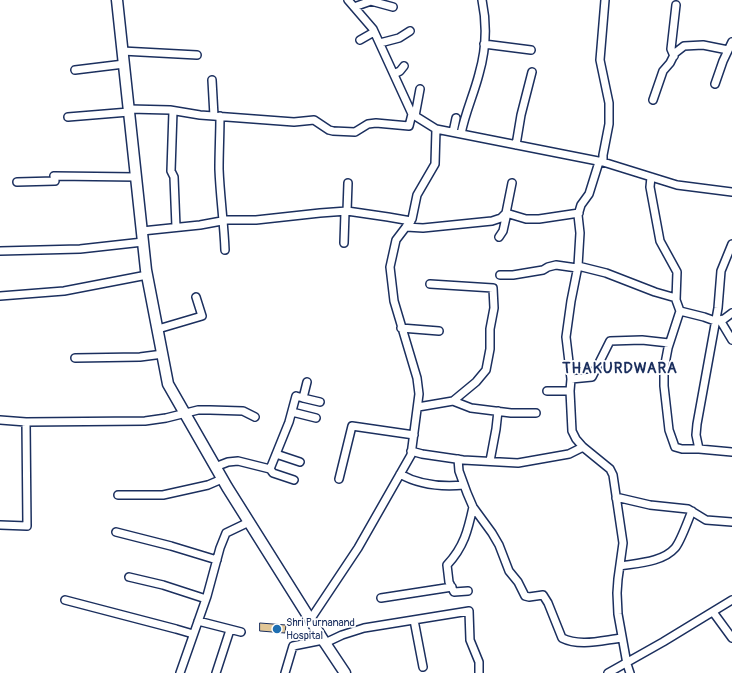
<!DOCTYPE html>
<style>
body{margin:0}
canvas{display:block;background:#fff}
</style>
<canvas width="732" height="673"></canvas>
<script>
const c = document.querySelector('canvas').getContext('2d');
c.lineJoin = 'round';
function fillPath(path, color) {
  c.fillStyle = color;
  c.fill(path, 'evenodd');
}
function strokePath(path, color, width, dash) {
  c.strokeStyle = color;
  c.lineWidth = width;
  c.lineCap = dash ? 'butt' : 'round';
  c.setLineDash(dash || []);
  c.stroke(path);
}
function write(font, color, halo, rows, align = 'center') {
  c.font = font + ' Pangolin,sans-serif';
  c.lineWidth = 3.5;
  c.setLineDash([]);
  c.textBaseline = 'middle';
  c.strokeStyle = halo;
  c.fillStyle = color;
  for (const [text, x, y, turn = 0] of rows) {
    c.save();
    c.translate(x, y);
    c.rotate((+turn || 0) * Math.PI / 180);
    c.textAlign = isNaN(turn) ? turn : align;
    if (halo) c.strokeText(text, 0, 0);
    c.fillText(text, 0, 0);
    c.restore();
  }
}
const building = new Path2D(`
 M260,623L286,625L285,633L260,631Z`);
fillPath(building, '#e2c797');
strokePath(building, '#1b2f5e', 1);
const minor = new Path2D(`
 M348,0L373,29L412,114L436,129L603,162L677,185L732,192
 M354,7L371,1L393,7
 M360,40L374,32
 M380,43L399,38L410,31
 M484,44L531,50
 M122,51L197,55
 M674,56L671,49L676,5
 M75,70L124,64
 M394,74L400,71L404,66
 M212,80L214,116
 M715,84L723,61L732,42
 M653,100L663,71L670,63L675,53L684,46L703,45L728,50
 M129,109L170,110L200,115L294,122L314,120L329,130L333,131L355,132L368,124L376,123L409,126L412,114
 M173,111L171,171L174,177L176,227
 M220,116C220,134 219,151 219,169C220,196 224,223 225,250
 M415,116L420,89
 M68,117L129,112
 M453,132L456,118
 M461,134C465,113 474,94 479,74C486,50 487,24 482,0
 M516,145L521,115L532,72
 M599,162L589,194L581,205L578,215L580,233L578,266L606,273L655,292L676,298
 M603,162V155L609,124V103L600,60L605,0
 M651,177L650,187L660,241L677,272L676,300L680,311L668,348L664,369V386L669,430L675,447L682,449H699
 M17,182L55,181L54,176L136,177
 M347,211L348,183
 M506,213L526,219H539L579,213
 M406,227L423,228L492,221L501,218L506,213L512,183
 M142,231L200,225L227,220H256L320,213L347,211L388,217L411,221
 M499,237L503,231L507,213
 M344,243L345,212
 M732,244L721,271L718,308L697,424L696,435L699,449L732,452
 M0,251L80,249L143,242
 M500,275H513L543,270L548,267L556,265L577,268
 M0,296L64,291L147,275
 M680,311L704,317L715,321L724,319L732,313
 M720,320L732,340
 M401,328L439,331
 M158,329L202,316L196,297
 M75,358L140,357L163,354
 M571,379L566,337L571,301L578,266
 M547,391H570L571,379L592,377L610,341L642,340L669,343
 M570,391L572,431L576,439L583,447L610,469L613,475L623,543L618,579L617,593L618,614L627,664L630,673
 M303,398L320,402
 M453,401L471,408L511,413H536
 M418,407L453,401L476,382L486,370L490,349V329L494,308L493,288L430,284
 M292,412L316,418
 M0,420L26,422L145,421L166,418L198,410H210L243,411L255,417
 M411,451L422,454L463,460L518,463L569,454L583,447
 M276,454L300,462
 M458,459L459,471L467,493L473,507L492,533L499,545L509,571L518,582L525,596L529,597L543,595L548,603L562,638C580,647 603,640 622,638
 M490,461L496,429L498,411
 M215,467L228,462L238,461L270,469L289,422L296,396L303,398L307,382
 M270,469L273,473L294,480
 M400,474C419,485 442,487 464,485
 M339,479L352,426L414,435
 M118,495H163L208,485L222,479
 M616,498H620L650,505L688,509L706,520L732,522
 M0,525L27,526L26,422
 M116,532L171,546L217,560
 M620,566C638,563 663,562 675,548C681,541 688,520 692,511
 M129,577L163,585L206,599
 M468,591L454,592L449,582L447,565C464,547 468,530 473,507
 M381,598L452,587
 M65,600L176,629L193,634
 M713,612L732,638
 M310,620L358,548L411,455L419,394L417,378L394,301L390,267L396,240L412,219L417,195L435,164L436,129
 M414,620L423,667
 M198,621L241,632
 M325,643L342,635L364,628L469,611L470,640L479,662V673
 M180,673L207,596L220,548L226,533L249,522
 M216,673L230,630
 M285,673L293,646L323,640
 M608,673L663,642L732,600`);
const highway = new Path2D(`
 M117,0L146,270L168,384L227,487L325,643L345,673`);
strokePath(minor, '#1b2f5e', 10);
strokePath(highway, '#1b2f5e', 13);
strokePath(minor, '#fff', 7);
strokePath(highway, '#fff', 10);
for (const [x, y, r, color] of [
 [277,629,5,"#1f6fb2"]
]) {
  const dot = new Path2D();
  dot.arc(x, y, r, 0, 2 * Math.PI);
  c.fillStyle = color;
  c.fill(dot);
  strokePath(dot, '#fff', 1.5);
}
write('11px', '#1b2f5e', '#fff', [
 ["Shri Purnanand",286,623],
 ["Hospital",286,636]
], 'left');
c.letterSpacing = '1px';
write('bold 15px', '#1b2f5e', '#fff', [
 ["THAKURDWARA",620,369]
]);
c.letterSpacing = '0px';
</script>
